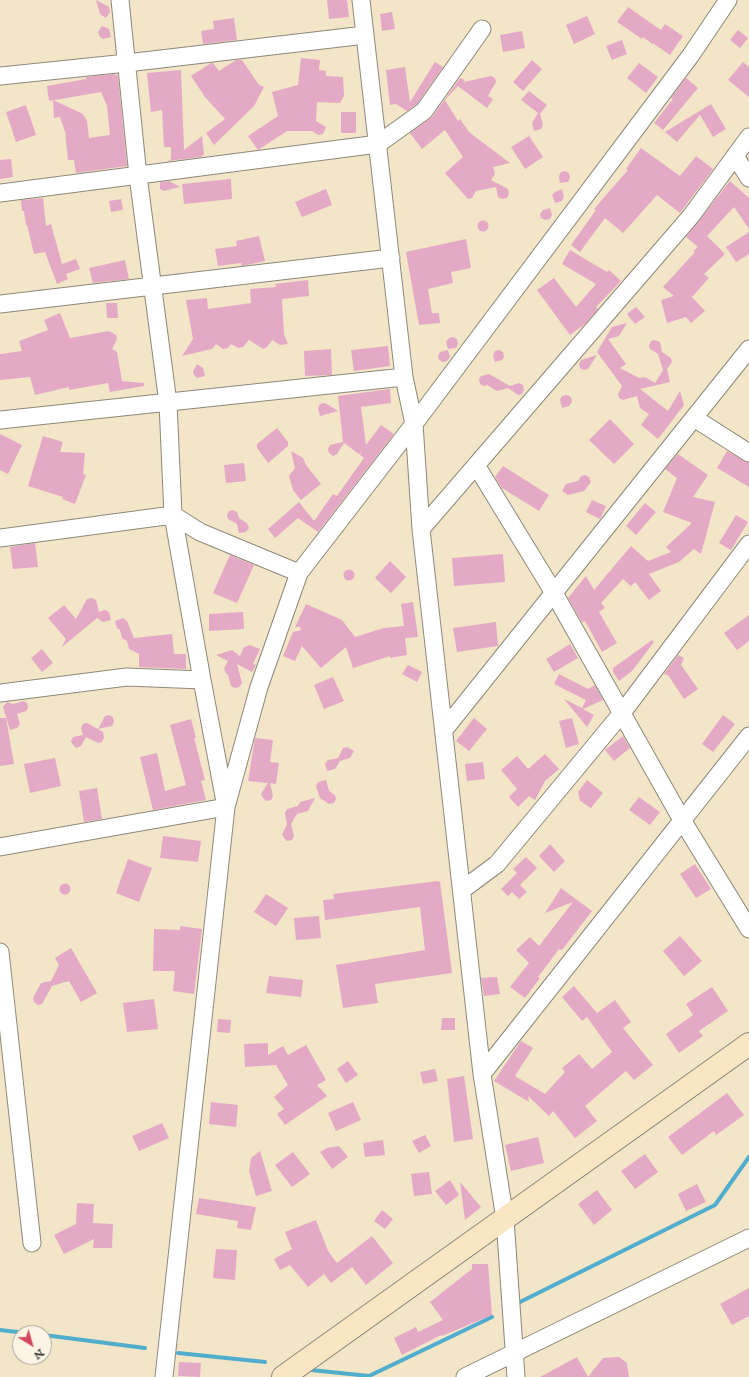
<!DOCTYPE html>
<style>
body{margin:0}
#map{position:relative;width:749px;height:1377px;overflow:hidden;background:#f2e5c8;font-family:"IM FELL English",serif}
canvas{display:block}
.north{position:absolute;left:12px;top:1325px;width:40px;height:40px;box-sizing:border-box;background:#fcf5e5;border:1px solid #a8a49b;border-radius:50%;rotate:143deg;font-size:11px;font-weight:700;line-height:16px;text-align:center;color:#2b2b2b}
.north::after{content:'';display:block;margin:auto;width:14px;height:18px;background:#d1495b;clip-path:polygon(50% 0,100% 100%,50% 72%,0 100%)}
</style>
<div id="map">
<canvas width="749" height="1377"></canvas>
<div class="north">N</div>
</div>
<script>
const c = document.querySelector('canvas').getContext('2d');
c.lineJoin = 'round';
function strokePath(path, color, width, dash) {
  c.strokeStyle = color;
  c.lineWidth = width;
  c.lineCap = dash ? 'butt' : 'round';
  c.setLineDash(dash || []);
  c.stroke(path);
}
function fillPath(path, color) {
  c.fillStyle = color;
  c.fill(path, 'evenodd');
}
strokePath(new Path2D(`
 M518,1303L715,1205L749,1157
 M0,1330L26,1333
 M44,1335L145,1348
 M178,1353L265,1362
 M311,1370L369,1376L492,1317`), '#50adce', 4);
fillPath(new Path2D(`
 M96,0L109,7L110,12L106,18L100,14Z
 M327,0H347L349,17L329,19Z
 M628,7L661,30L665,24L683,36L670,55L654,44L655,43L651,44V43L643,37L642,39L617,22Z
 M392,12L395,29L382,31L380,14Z
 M587,16L595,34L574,44L566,25Z
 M234,18L237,40L203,44L201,31L214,29L213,21Z
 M102,26L109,29L111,37L103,39L100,37L98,32Z
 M738,30L748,38L740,48L730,40Z
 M522,31L525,48L503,52L500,35Z
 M622,40L627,54L612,60L606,46Z
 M301,58L320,60L319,70L326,71V76L343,77L344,96L340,103L317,102L316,121L326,127L323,134L318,135L312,131H287L258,150L248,136L278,116L272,92L298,85Z
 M236,60H242L259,85L264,87L254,106L214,145L206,133L225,119L205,97L191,76L211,63H213L219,71Z
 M532,60L542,69L523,91L513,82Z
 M435,62L443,67L417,104L407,111L396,104L390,105L386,70L405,67L410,102Z
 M743,62L749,67V97L728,80Z
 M639,63L658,77L646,93L627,78Z
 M181,70L184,150L202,136L204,154L201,157L168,161L171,159V147H164L162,110L151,112L147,73Z
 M114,74L118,76L127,166L76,173L74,160H68L65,132L60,117L54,118L53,100L83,114L87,121L89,138L110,135L107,106L101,92L49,101L47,86L86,79V77Z
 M491,76L495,78L496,82L488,96L493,99L487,108L458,86L445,100L458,121L460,119L469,132L510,163L493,167L495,174L491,180L508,189L509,194L507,198L502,199L498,197L496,187L476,191L472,198L468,199L445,173L463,157L445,130L422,149L410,133L432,117L460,78L465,80L463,82Z
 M686,78L698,88L663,130L654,123L673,99L671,98Z
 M529,91L547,105L540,114L543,125L541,129L534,131L532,123L538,113L521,100Z
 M711,104L726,129L713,137L700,115L677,142L665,132Z
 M26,105L36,135L16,142L6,112Z
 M341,112H356V133H341Z
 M529,136L543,157L525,169L511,147Z
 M641,148L680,176L696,156L713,169L680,213L657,195L623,233L605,218L580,252L571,245L596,210L594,209L628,170L626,169Z
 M11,159L13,177L0,179V160Z
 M565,171L569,173L570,178L568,182L560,183L559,176L561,172Z
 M231,179L232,199L184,204L182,184Z
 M169,181L180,187L164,191L160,189V182Z
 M730,181L749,198V229L734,207L707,236L725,254L704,274L709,278L692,297L705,311L691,323L686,317L667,323L661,300L674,296L663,287L695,252L693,251L698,247L686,237Z
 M326,189L332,205L302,217L295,202Z
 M562,189L564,197L562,201L555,203L552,195L555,192Z
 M43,198L46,226L51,224L62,264L76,259L80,269L66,274L68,279L57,284L45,252L34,254L27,225H26L24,211H22L21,200Z
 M121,199L123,210L111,212L109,201Z
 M550,208L552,215L550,219L545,220L541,218L540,214L543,210Z
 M477.5 226a5.5 5.5 0 1 1 11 0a5.5 5.5 0 1 1-11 0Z
 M749,232V254L736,262L726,247Z
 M259,236L265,261L242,266L241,263L218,266L215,249L237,246L236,241Z
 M466,239L471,268L451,272L453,283L428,289L432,313H439L440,323L419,325L406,252Z
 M570,250L607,272L609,270L621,281L596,307L598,309L585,324L570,335L537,290L554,278L576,307L596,284L562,264Z
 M125,260L129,279L93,283L89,268Z
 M308,280L309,296L282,299L284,334L288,344L280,345L272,340L267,347L263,349L249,340L243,347L238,348L231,344L228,348L223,349L216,344L212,349L182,356L193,339L186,300L207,298L208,309L251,303L250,289L276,287L275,284Z
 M106,303H117L118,318H107Z
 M636,307L645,317L635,324L627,314Z
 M60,313L70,338L109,331L116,335L117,339L112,349L117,352L122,381L144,383V386L110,392L108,383L69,390V387L35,395L30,377L0,380V354L22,351L19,341L48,330L44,320Z
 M627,323L619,336L608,339L626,364L620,368L639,378L645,377L655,383L663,370L658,354L650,349L649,345L651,341L654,340L660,342L662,352L671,358L672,362L667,369L670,382L640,389L668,411L680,391L684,405L658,439L641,425L649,414L640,408L637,396L623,400L619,398L618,394L622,386L597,352L612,327Z
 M453,337L457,339L458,344L456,348L448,349L446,342L449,338Z
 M388,346L390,366L354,371L351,350Z
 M331,349L332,375L305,376L304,351Z
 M448,350L450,357L447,361L443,362L439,360L438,356L440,352Z
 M499,350L503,352L504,357L502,360L495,362L493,355L495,351Z
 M597,355L588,369L584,370L580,368L579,364L581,360Z
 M197,364L203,368L205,376L197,378L194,375L193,371Z
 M489,374L510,386L519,383L523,385L524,390L522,394L518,395L508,388L497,391L487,385L484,386L480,384L479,379L481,376Z
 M390,389L391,403L361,407L366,445L381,425L394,434L318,532L298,518L275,538L268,529L299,502L314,521L333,494L337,496L364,458L360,455L362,452L359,454L344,443L337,454L333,456L329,453L328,449L330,445L343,442L338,396Z
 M567,395L571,397L572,402L569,406L562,408L560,400L562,396Z
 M325,403L338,411L320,416L318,408L320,404Z
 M610,419L634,444L614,464L589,440Z
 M277,428L288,442V446L268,463L257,448V444Z
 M0,434L22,445L8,474L0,470Z
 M43,436L63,442L60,452L85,453L83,474L86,475L75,504L62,499L63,497L28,486Z
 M291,451L303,458L306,465L321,484L301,500L293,490L289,476L295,468Z
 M727,451L749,463V487L717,468Z
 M678,454L708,475L693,497L715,502L701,554L694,549L679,562L649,574L661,591L649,600L635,582L631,586L623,579L601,603L605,608L599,612L617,643L602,652L585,621L582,622L568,598L586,576L594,590L631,546L648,561L671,552L666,547L692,523L663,512L677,478L665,469Z
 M244,463L246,481L226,483L224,465Z
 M503,466L549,495L539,511L502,488L495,477Z
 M585,475L589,477L591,482L584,491L568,495L562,491L566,484L578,481L581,476Z
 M592,500L606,506L600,519L586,512Z
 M645,503L656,512L636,535L626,526Z
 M233,510L237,512L239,518L247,523L249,528L246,532L239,533L237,524L228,519L227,515L229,511Z
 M736,515L748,522L731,550L719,543Z
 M35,543L38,567L13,569L10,547Z
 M503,554L505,582L454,586L452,558Z
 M230,555L254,565L237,603L213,593Z
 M390,561L406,577L391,593L375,578Z
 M343.5 575a5.5 5.5 0 1 1 11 0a5.5 5.5 0 1 1-11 0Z
 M92,598L96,600L99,612L105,610L109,612L111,620L103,622L97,618L62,647L66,639L48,618L64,605L76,619L87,599Z
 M413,602L418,637L405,638L407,655L390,658V656L353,668L346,647L321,668L302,646L295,661L283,656L293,632L301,630L300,627H295L306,604L342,620L355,637L384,628L404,626L401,604Z
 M243,612L244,629L209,631V614Z
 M749,615V641L737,650L724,633Z
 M123,618L127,621L134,638L172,634L174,654H186V669L139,667V654L129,649L127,641L122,638L120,630L117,628L115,621Z
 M496,622L498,646L457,652L453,628Z
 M652,640L654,642L632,671L619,681L613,672V668Z
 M570,644L578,658L554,672L546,659Z
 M250,645L260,649L253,664L256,665L252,672L237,664L242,683L239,687L235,688L231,686L228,675L225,672L224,668L228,661L216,655L232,650L240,656L244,647Z
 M42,649L53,663L42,672L31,658Z
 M678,655L684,658L681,665L698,689L684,699L668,675L664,674Z
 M408,665L422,672L417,682L402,674Z
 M559,674L588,689L595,685L603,700L583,709L594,715L587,727L564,699L582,708L586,700L554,684Z
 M333,677L344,701L324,709L314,685Z
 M23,701L27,703L28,708L26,711L17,714L20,724L17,728L10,730L3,707L7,702L13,704Z
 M109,715L113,717L114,722L112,726L98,729L105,716Z
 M723,715L735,724L713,752L702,744Z
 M0,718H6L14,764L0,766Z
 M474,718L487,729L469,751L456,741Z
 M572,718L579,744L566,748L559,721Z
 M191,719L196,738H194L205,780L201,781L206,800L153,810L140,757L157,753L165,791L186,785L170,725Z
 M87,723L103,732L104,738L102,742L98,743L86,737L81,746L76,748L73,745L71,741L73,737L83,735L81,728L83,724Z
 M623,736L630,748L614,761L605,750Z
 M255,738L273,740L270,762L279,763L276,784L270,783L273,796L271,800L266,801L263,798L261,794L268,783L248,781Z
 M347,747L354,751L350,758L340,761L335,769L327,771L325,764L328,760L338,758L343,748Z
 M545,754L559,769L545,781L535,800L529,796L518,807L509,797L517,789L501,770L517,756L528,769Z
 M55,758L61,786L30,793L24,764Z
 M483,762L485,779L467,781L465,764Z
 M326,780L329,791L335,795L336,799L334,803L329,804L320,798L316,786L318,782Z
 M587,780L603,793L591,808L580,801L578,792Z
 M97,788L102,819L84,822L79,791Z
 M639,797L660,812L650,825L629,810Z
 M315,798L308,811L297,814L291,824L294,836L292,840L287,841L284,838L282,834L287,825L285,813L287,809L298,806L300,802Z
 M163,836L201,841L198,862L160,858Z
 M550,844L565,861L554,872L539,856Z
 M526,857L537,868L520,885L527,892L519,899L512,892L508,896L501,889L517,873L513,869Z
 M128,859L152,868L139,902L116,893Z
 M695,864L711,889L696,898L680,874Z
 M438,881L440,882L452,973L375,984L378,1003L343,1008L336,965L425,950L420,907L325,920L323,900L334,899L333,894Z
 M59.5 889a5.5 5.5 0 1 1 11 0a5.5 5.5 0 1 1-11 0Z
 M561,888L592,911L562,950L559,949L538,977L540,978L525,998L510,987L529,963L516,950L530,937L539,946L573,902L545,913Z
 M266,894L288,908L276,926L254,912Z
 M319,916L321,938L296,940L294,918Z
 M180,926L202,929L194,994L173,991L175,971H153L154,929L180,930Z
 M680,936L702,961L684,976L663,951Z
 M71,948L97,993L81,1002L69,981L52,986L42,1004L38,1005L34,1002L33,998L41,983L51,981L59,965L55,958Z
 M269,976L303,980L301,997L266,993Z
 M492,977H497L500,994L484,996L481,978Z
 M574,986L597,1013L615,1000L631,1022L623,1028L653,1065L634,1080L626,1071L585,1106L597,1121L575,1138L553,1111L549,1116L528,1096L529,1102L494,1081L521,1041L533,1048L515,1076L545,1094L565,1072L562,1068L579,1054L592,1069L612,1052L587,1017L582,1021L562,997Z
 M712,987L728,1011L699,1031L703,1036L679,1053L666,1034L693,1015L686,1004Z
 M154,999L158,1029L127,1032L123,1003Z
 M442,1018H455V1030H441Z
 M218,1019L231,1020L230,1033L217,1032Z
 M268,1043V1055L283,1046L288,1055L306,1045L326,1080L317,1085L327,1096L285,1125L277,1114L284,1109L274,1097L288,1085L276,1065L245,1067L244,1044Z
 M348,1061L358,1075L346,1083L337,1069Z
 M435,1069L438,1081L423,1084L420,1072Z
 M464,1076L473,1139L454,1142L447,1079Z
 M727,1093L744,1115L716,1135L714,1131L682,1155L668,1137Z
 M211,1102L238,1105L236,1127L209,1124Z
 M353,1102L361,1120L336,1131L328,1113Z
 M162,1123L169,1138L139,1151L132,1136Z
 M425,1135L431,1146L419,1153L412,1141Z
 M538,1137L544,1163L511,1171L505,1145Z
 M383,1140L385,1155L365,1157L363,1143Z
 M339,1146L348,1157L332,1169L320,1152L327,1148Z
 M260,1151L272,1191L256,1196L249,1171L251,1158Z
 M293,1152L310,1174L292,1187L275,1165Z
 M645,1154L658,1172L635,1189L621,1171Z
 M429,1172L432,1194L414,1196L411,1174Z
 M450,1180L459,1195L446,1205L435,1191Z
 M460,1182L481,1207L465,1220Z
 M697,1184L706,1202L686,1211L678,1194Z
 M597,1190L612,1210L594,1225L578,1204Z
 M199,1198L256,1207L251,1230L237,1228L238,1221L196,1214Z
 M77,1203L94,1204L93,1223L113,1224L112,1248H93L94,1239L64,1254L54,1235L76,1224Z
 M382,1210L393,1219L385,1229L374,1221Z
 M316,1220L328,1251L337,1263L372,1236L393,1263L366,1285L352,1267L331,1283L324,1274L308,1287L290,1265L280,1270L274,1259L292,1249L285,1232Z
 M216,1249L237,1250L235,1280L213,1278Z
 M472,1264H488L492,1315L442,1336L441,1335L402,1355L394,1338L416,1327L418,1332L443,1320L430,1302L472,1269Z
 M749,1288V1316L732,1325L720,1304Z
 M577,1357L588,1377L603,1358L619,1357L627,1363L629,1377H540Z
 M179,1362L201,1363L200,1377L178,1376Z`), '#e4aac5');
const street = new Path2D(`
 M361,0L404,377L414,424L421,529L482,1074L505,1219L516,1377
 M0,76L127,63L365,35
 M735,156L749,178
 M0,193L378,144L424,111L482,29
 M0,304L391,258
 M694,418L749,453
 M0,420L404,377
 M476,465L554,593L682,820L749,929
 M421,529L691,216L749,137
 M0,538L173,515L200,532L299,573
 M0,693L127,677L202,680
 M444,730L749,349
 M0,847L226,807L202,680L173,515L168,403L138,176L120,0
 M462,890L497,864L622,713L749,544
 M0,952L32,1243
 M482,1074L749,736
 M164,1377L226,807L259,687L299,573L414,424L691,55L728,0
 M465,1377L749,1238`);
const secondary = new Path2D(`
 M283,1377L749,1044`);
strokePath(street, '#8e887a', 19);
strokePath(secondary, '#8e887a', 24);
strokePath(street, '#fff', 17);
strokePath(secondary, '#fbe6c4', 22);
</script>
